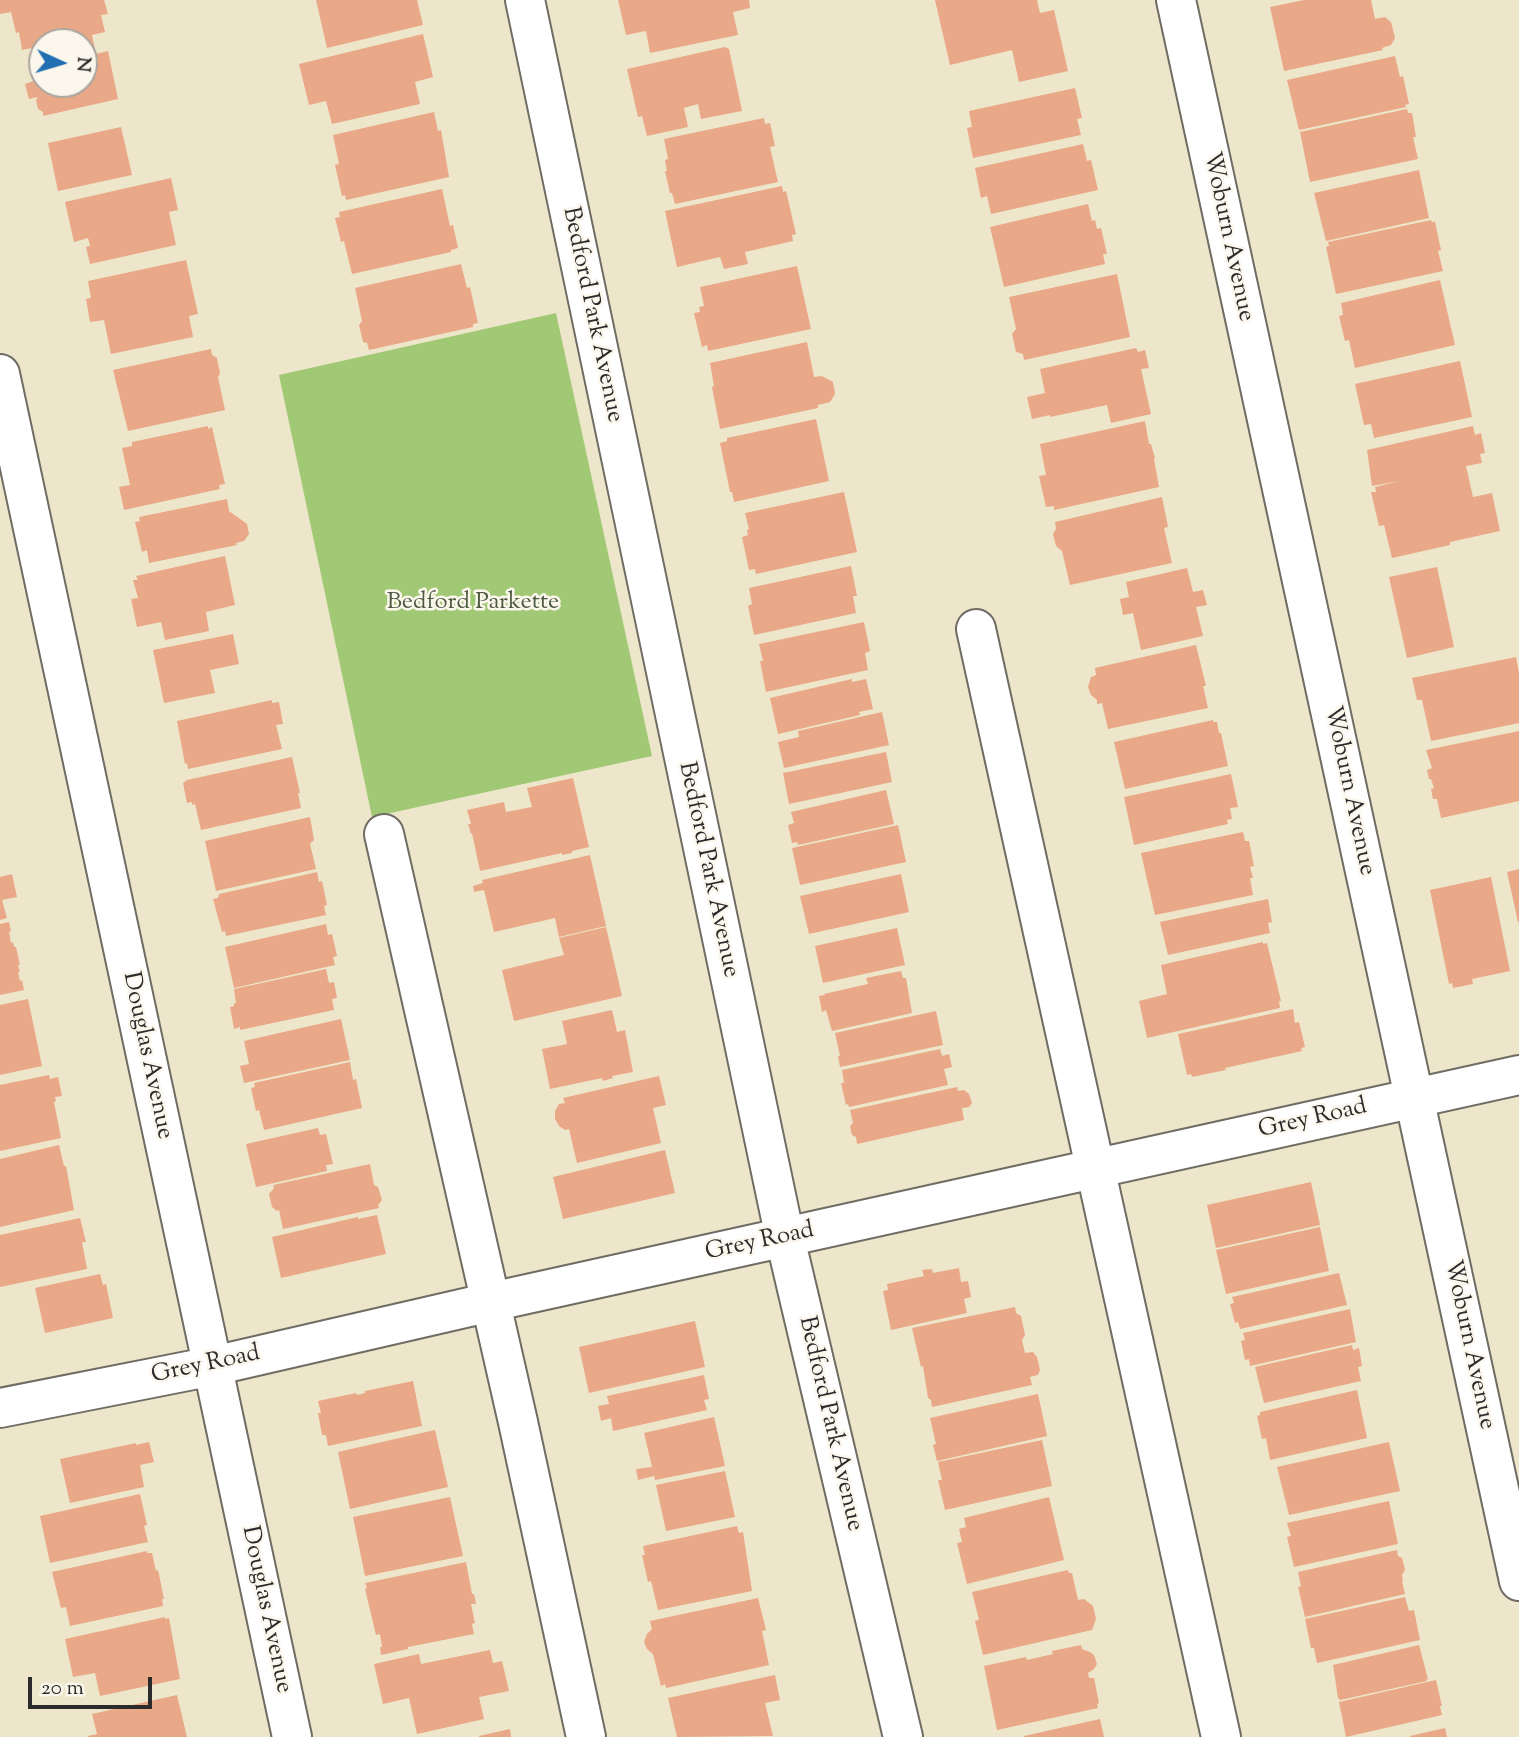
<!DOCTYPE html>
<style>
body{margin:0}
#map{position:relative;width:1519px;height:1737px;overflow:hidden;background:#eee6ca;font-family:"Sorts Mill Goudy",serif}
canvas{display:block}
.north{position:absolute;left:28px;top:28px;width:70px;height:70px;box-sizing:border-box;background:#fbf7ec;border:2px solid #a8a59f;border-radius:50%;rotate:94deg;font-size:19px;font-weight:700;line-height:28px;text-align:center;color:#2b2b2b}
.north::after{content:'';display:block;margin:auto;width:24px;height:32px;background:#1f6fb2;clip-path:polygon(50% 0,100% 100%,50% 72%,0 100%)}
.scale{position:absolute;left:28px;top:1677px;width:124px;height:32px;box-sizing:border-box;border:4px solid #2b2b2b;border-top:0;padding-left:9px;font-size:21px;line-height:24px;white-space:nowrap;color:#2b2b2b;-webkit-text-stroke:5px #fbf7ec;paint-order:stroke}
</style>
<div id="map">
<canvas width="1519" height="1737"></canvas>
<div class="north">N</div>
<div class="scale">20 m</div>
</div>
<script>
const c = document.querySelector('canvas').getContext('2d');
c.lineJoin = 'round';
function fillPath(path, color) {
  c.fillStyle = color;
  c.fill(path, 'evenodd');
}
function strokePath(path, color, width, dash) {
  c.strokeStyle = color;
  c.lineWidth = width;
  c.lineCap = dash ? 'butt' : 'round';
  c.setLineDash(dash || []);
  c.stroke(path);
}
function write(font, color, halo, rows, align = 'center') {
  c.font = font + ' "Sorts Mill Goudy",serif';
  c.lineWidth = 5;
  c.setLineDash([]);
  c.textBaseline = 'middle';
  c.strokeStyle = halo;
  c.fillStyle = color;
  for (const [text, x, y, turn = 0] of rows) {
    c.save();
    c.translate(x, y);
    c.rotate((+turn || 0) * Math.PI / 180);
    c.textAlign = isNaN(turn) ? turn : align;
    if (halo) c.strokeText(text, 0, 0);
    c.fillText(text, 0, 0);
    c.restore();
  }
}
fillPath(new Path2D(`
 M556,313L652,756L372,817L279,375Z`), '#a1c975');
fillPath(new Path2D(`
 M0,0H104L108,14L101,15L105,32L92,35L96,54L108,51L118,99L43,116V112L38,109L36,100L38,97L29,99L25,84L42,78V84H84V42H42V46L22,50L19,32L16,33L11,12L0,14Z
 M316,0H417L423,25L327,48Z
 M618,0H749L750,8L733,12L738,35L650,53L646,31L626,35Z
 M935,0H1037L1040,13L1054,10L1068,71L1019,82L1012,50L950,65Z
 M1304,0H1371L1375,19L1385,17L1391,22L1395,38L1391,45L1382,48L1383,50L1284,71L1270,7Z
 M423,34L433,77L415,82L420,104L332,124L326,101L309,105L299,64Z
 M725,47L729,49L742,111L701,119L698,104L684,108L688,127L647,136L642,116L638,117L627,69Z
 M1395,56L1400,77L1403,76L1409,104L1405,105L1406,107L1299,130L1287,80Z
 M1075,88L1082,118L1077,119L1081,135L973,158L967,128L972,127L969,111Z
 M1407,109L1408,113H1412L1416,137H1413L1418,159L1310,182L1300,132Z
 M434,112L438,131L441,130L449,177L346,200L345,195L342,196L335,165L339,164L333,135Z
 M764,118L765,124L770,123L775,146L770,147L778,182L675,204L672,193H670L665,171H667L665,160L668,159L664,139Z
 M121,127L132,175L58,191L48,143Z
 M1083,144L1087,161L1091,160L1098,190L991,214L987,196L981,198L975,168Z
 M1419,170L1429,218L1326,241L1314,193Z
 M171,178L178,210L169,212L176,245L90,264L86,247L90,246L88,238L74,242L65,202Z
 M782,186L783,192L786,191L796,234L792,235L793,241L745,252L748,264L724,269L720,257L677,267L665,211Z
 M442,189L450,226L453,225L458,248L451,250V252L352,274L344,241L341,242L335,218L340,217L339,212Z
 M1088,204L1092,221L1095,220L1097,229L1101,228L1107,254H1103L1105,264L1004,287L990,227Z
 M1431,220L1432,222H1435L1441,250L1438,251L1443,271L1336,294L1326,247L1329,246L1328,242Z
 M186,260L198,314L189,316L193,337L111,354L104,320L90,322L86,299L91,298L88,281Z
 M461,264L467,288L470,287L478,323L473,324V327L369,350L367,343L363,342L359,325L362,321L355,288Z
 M797,266L811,329L708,351L707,345L702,347L694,313L700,312L699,307L704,306L700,287Z
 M1117,274L1130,337L1024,360L1023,354L1016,352L1012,334L1016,329L1009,297Z
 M1440,280L1455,345L1355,368L1349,340L1345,341L1339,316L1343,315L1341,303Z
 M807,342L814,377L822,376L833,382L835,394L830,402L818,405V408L720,429L712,387L714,386L710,363Z
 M1136,348L1138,352L1145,350L1149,368L1141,369L1151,414L1111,423L1107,405L1050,417V415L1032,419L1027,397L1045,393L1040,369Z
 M211,349L212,355L217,358L220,373L218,377L225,410L128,431L113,370Z
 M1460,361L1472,417L1374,438L1371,424L1364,425L1355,384Z
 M816,419L829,481L734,502L732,492H730L720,443L727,441V438Z
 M1145,421L1149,444H1151L1155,458L1154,459L1159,487L1054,510V506L1046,507L1039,476L1046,475L1040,444Z
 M208,426V429L212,427L225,484L219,485L220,489L124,510L119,487L130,485L122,448L132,446V442Z
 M1473,426L1475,435L1481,433L1485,453L1480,454L1482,463L1466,466L1473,497L1492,493L1500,531L1450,542V545L1392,558L1384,525L1379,526L1371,492H1376L1375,487L1399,481L1372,486L1367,450Z
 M844,492L857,552L756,574L755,569L749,570L742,537L748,535L747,530L749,529L745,513Z
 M1162,497L1168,527L1164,528L1172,563L1070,585L1062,551L1056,546L1053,534L1056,529L1055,522Z
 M227,499L229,511L247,524L249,534L244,541L236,543L237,545L149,563L147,550L142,552L135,522L140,521L139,517Z
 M225,556L235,605L206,612L209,631L165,640L161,622L137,627L131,599L138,598L133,580H138L136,576Z
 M851,566L857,596H853L856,613L754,635L748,606L752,604L749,588Z
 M1437,567L1454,647L1407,658L1389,577Z
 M1187,568L1193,592L1203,590L1207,605L1196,607L1203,636L1141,650L1133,613L1123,615L1120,599L1129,597L1126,582Z
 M864,622L870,651L865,653L868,670L766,692L760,661H763L759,644Z
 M233,634L239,664L210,670L215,693L164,703L153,650Z
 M1196,645L1206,686H1203L1208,708L1108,729L1102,703L1097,704V700L1091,695L1088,687L1091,677L1096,675L1095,668Z
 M1516,657L1519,673V723L1431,741L1422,700H1417L1412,678Z
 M852,679V682L866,679L873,709L859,712L860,715L778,734L770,698Z
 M272,700V703L279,702L283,724L276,725L282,749L188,769L187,763L185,764L177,721Z
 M882,712L889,745L784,768L778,742L799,737L798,731Z
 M1213,720V722H1217L1219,733H1221L1228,766L1125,789L1114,742Z
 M1519,731V801L1441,818L1437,799H1433L1431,789L1434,788L1431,779H1429L1427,770L1432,768L1426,750Z
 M886,752L892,782L789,804L783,773Z
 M292,757L300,793H298L301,808L201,830L195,804L192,805V802L187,803L183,783L187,780Z
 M1231,774L1238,807L1230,808L1232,819L1227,820L1228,824L1134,845L1124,797Z
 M573,778L589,847L572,851V853L562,855V853L480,871L472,833L471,834L468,824H471L467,810L504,802L506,812L532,807L527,788Z
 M886,790L894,824L798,845L797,842L792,843L788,825L794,823L791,812Z
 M310,817L314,840L310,844L316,869L216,891L205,841Z
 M898,825L906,862L800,885L792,848Z
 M1243,832L1245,841H1249L1254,866L1250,867L1253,878H1250L1253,895L1155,915L1141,853Z
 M590,855L606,926L559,937L555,918L494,932L484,890L474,892L473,886L483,883L482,880Z
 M1519,869V922H1518L1507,872Z
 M317,872L319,882L322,881L327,905L324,906L326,915L226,936L225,931L222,932L213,899L218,898L219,894Z
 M12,874L17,897L2,900L7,918L0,920V877Z
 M901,874L909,912L809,934L800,896Z
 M1491,877L1510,971L1472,979L1473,984L1453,988L1452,983L1449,984L1430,890Z
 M1268,899L1272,922L1268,923L1270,933L1168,955L1160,922Z
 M9,922L11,931L9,932L11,943L13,942L14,947H16L20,965H18L20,972H18L20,981L22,980L24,990L0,995V924Z
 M326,924L328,935L332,934L337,956L333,957L335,965L234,988L225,947Z
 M606,927L622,996L514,1021L502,970L564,955L559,938Z
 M897,928L905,965L823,983L815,946Z
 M1263,942V944L1267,943L1281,1001H1279L1280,1008L1147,1038L1139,1001L1167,994L1161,965Z
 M326,969L329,983L334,982L337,998L332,999L334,1010L240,1030V1027L234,1029L230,1007L234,1006V1003H236L234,989Z
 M901,971L903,978H906L912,1013L832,1031L826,1010L822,1012L819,996L825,995L824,994L868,984L866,978Z
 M28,999L42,1066L0,1075V1005Z
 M1293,1009L1295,1023L1299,1022L1305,1047L1301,1048L1302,1051L1225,1068L1226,1070L1192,1077L1191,1074L1187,1075L1178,1034Z
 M612,1010L617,1032L625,1030L633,1072L612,1076L613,1078L603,1081L602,1078L550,1089L542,1049L567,1044L562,1021Z
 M936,1011L943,1045L840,1067L838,1056H840L835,1033Z
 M341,1019L350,1060L244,1083L240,1066L249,1064L244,1041Z
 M940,1049L942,1056L949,1054L952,1067L944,1069L948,1085L849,1107L848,1104L846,1105L841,1083H844L842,1070Z
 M350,1062L353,1080L356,1079L362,1108L264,1130L259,1110L256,1111L251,1088L255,1087L254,1083Z
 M49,1075L50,1079L58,1077L62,1096L55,1097L56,1101L54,1102L61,1138L0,1151V1085Z
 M659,1076L666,1105L653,1108L661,1143L577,1163L569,1129L565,1130L559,1126L555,1119V1111L559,1104L565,1103L563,1098Z
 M957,1087L958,1091L964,1090L969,1094L972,1103L969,1107L962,1108L964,1120L857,1144L856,1137L852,1135L850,1126L853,1123L850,1110Z
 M318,1128L320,1135L326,1134L333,1164L326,1165L327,1171L256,1187L246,1144Z
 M59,1145L64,1166H66L74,1210L0,1227V1159Z
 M665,1150L675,1193L563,1219L553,1177Z
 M370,1164L374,1185L378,1187L382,1200L378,1205L379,1208L283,1229L279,1210L277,1211L272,1207L269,1194L274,1188L273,1185Z
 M1311,1182L1320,1225L1216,1248L1207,1205Z
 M377,1215L386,1254L281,1278L272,1237L358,1217V1219Z
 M80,1218L86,1242H82L87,1269L0,1287V1235Z
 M1320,1227L1329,1271L1226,1294L1216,1250Z
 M959,1268L961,1282L968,1281L971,1297L964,1299L967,1313L891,1330L883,1291L888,1290L887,1284L924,1276L922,1270L932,1269L933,1273Z
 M1339,1273L1347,1305L1240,1329L1238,1322L1235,1323L1230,1304L1234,1303L1232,1297Z
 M100,1274L103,1285L106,1284L113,1318L45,1333L35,1288Z
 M1015,1307L1016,1313L1021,1316L1025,1335L1022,1340L1025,1353L1033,1352L1037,1357L1040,1370L1038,1375L1030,1377L1032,1385L932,1407L931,1400L928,1398L923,1366L921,1367L912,1328Z
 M1350,1309L1356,1342L1250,1366L1249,1359L1245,1360L1241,1341L1245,1340L1243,1333Z
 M695,1321L705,1367L589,1393L579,1347Z
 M1352,1345L1353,1350L1359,1348L1362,1366L1358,1367L1361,1381L1264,1403L1255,1367Z
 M704,1375L709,1399L704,1400L707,1410L613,1431L611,1418L601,1421L598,1406L609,1404L607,1396Z
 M413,1381L422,1426L328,1446L326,1435H322L318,1413H321L318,1401L356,1393L357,1395L365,1393V1391Z
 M1357,1390L1367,1438L1270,1460L1266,1438L1262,1439L1257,1416L1260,1415V1412Z
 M1038,1394L1047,1436L937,1461L933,1445L936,1444L930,1418Z
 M714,1417L725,1466L655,1480L654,1476L638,1480L636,1469L652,1467L644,1433Z
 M435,1430L448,1487L350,1509L338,1452Z
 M1042,1440L1052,1486L945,1510L938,1480H942L938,1462Z
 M149,1442L154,1462L140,1465L144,1487L70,1503L60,1459L136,1443V1445Z
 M1389,1442L1400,1491L1289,1515L1277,1467Z
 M725,1471L735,1517L666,1531L656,1485Z
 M140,1494L147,1525L144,1526L148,1542L50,1563L40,1516Z
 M450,1497L463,1556L365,1576L353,1517Z
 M1049,1497L1064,1560L967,1584L957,1543L962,1542L959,1529L966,1527L964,1518Z
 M1389,1501L1398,1544L1294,1567L1287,1537L1291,1536L1287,1523Z
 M737,1526L739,1533L743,1532L752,1591L658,1610L651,1581L648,1582L642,1555H645L643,1546Z
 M1397,1550L1398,1556L1402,1558L1405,1570L1402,1575L1403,1581H1402L1405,1594L1305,1617L1298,1587L1301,1586L1298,1572Z
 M147,1551V1553H152L156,1571L158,1570L164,1599H162L163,1606L70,1626L66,1607L61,1608L52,1572Z
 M466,1562L472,1594H474L476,1604H471L475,1623L472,1624L474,1634L408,1647V1649L381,1655L380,1647H382L380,1634L376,1635L365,1589L367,1588L365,1583Z
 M1068,1570L1069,1573H1072L1078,1600L1084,1599L1093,1606L1096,1619L1092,1630L983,1655L975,1621L979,1620L972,1592Z
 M1405,1597L1409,1611L1414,1610L1420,1640L1317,1663L1314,1648H1311L1305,1619Z
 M758,1598L766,1630L762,1631L769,1665L666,1688L665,1684L661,1686L653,1654L647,1649L644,1642L647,1634L652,1629L650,1621Z
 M165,1617V1619L169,1618L180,1679L100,1696L95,1673L73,1677L65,1639Z
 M1081,1645L1082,1649L1090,1652L1094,1655L1097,1664L1094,1669L1088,1673L1089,1678H1094L1099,1703L1097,1704L1098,1708L997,1730L984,1666L1026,1657L1027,1660L1053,1654L1052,1651Z
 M1419,1645L1428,1679L1426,1680L1427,1681L1340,1700L1338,1698L1333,1665Z
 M490,1650L493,1663L502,1661L509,1691L479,1697L484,1719L417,1734L409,1698L383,1704L374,1664L419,1654L421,1664Z
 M775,1675L780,1700L765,1703L773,1736L677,1737L668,1698Z
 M1436,1680L1442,1706H1440L1442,1715L1346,1737L1339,1702Z
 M177,1695L187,1737H88V1736L97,1734L92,1714Z
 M1100,1719L1104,1737H1024V1736Z
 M1445,1728L1447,1737H1410V1736Z
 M510,1729L511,1737H479V1736Z`), '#e9a887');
const minor = new Path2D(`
 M525,0L785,1238L903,1737
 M1176,0L1519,1581
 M0,374L292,1737
 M976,629L1221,1737
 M384,834L518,1422L586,1737
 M0,1408L213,1366L491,1302L1519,1075`);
strokePath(minor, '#6f6c63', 42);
strokePath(minor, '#fff', 38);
write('24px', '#2b2b2b', '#fbf7ec', [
 ["Woburn Avenue",1227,237,78],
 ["Bedford Park Avenue",591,315,78],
 ["Woburn Avenue",1348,791,78],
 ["Bedford Park Avenue",707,870,78],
 ["Douglas Avenue",146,1056,78],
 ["Grey Road",1313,1120,-13],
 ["Grey Road",760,1243,-12],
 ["Woburn Avenue",1468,1345,78],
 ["Grey Road",206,1366,-12],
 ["Bedford Park Avenue",829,1424,77],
 ["Douglas Avenue",265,1610,78]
]);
write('24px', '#4e5a41', '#fbf7ec', [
 ["Bedford Parkette",473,604]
]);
</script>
